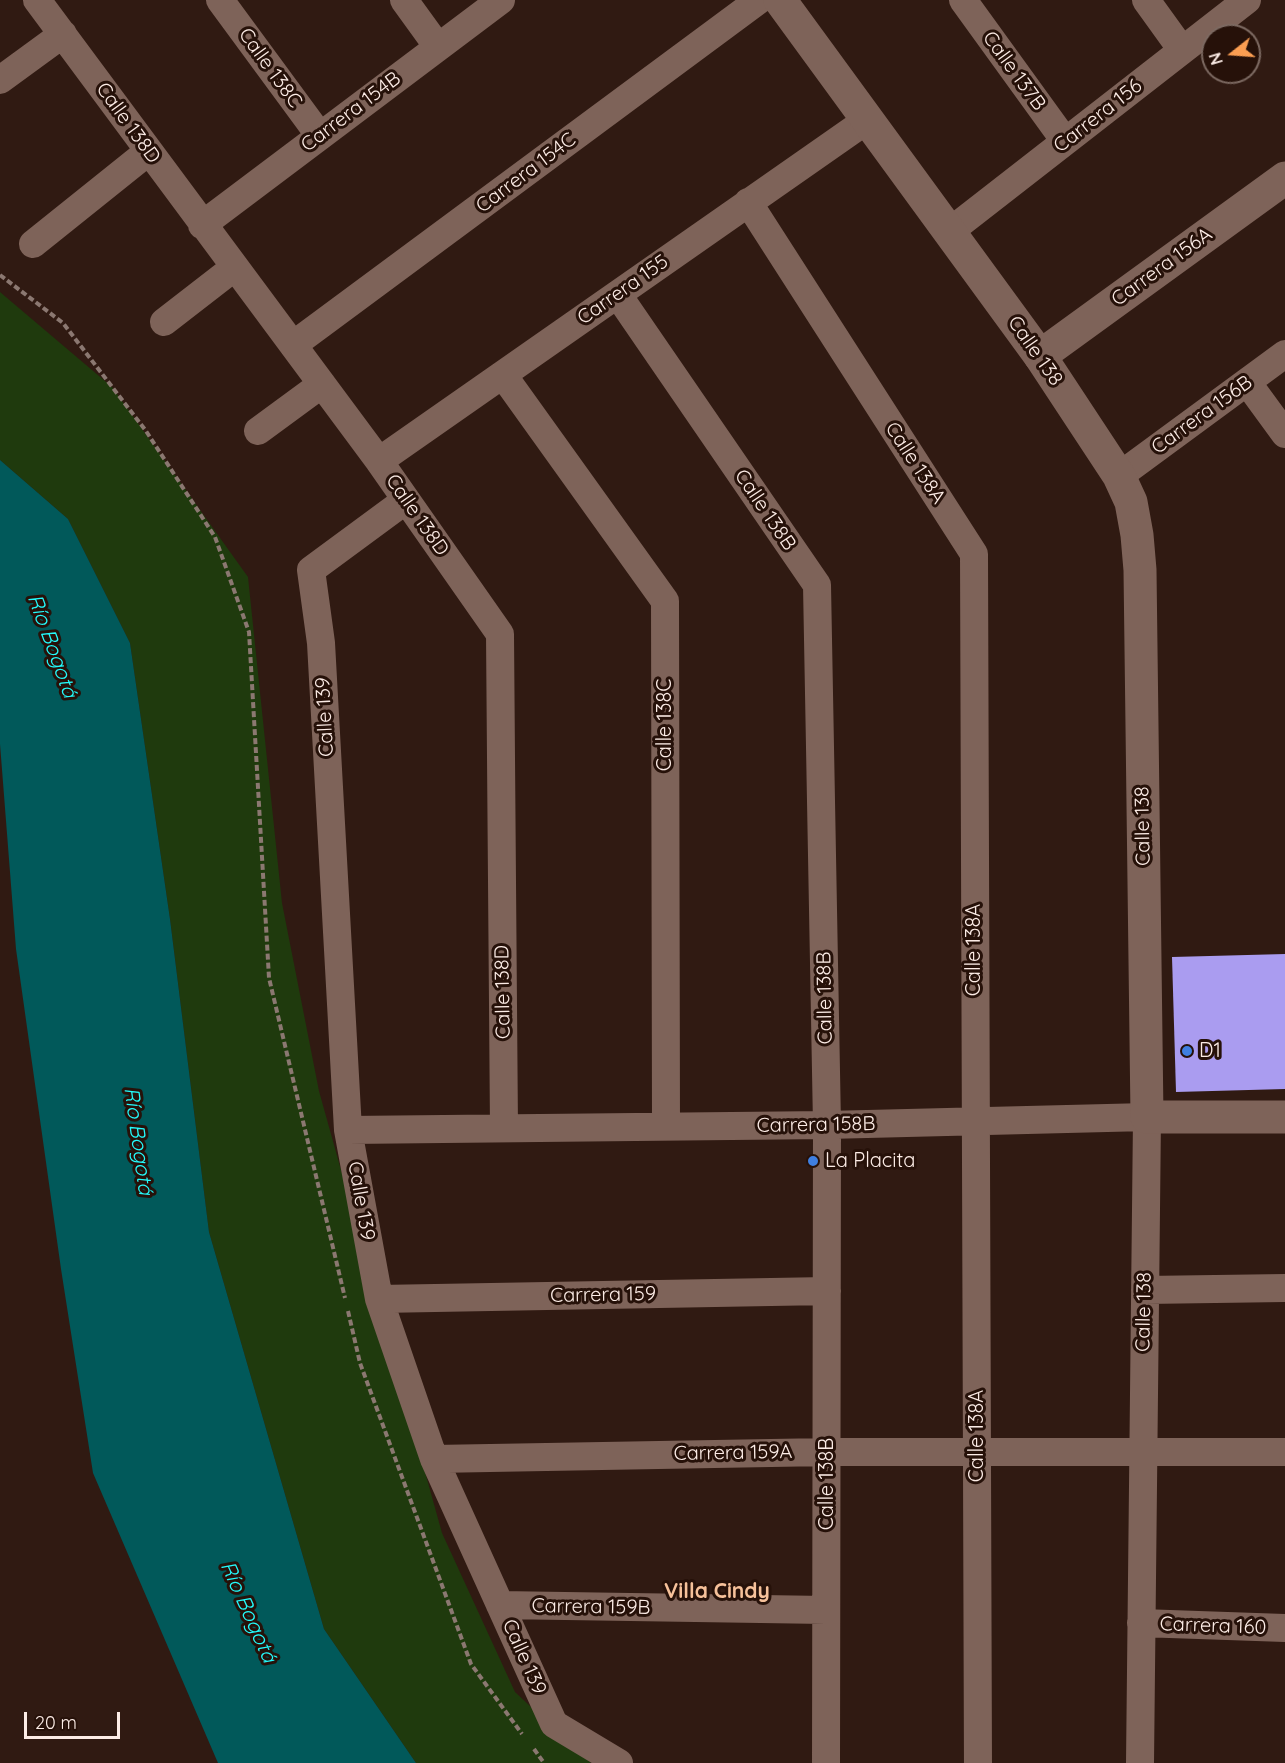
<!DOCTYPE html>
<meta charset="utf-8">
<style>
body{margin:0}
#map{position:relative;width:1285px;height:1763px;overflow:hidden;background:#301a12;font-family:Quicksand,sans-serif}
canvas{display:block}
.north{position:absolute;left:1201px;top:24px;width:60px;height:60px;box-sizing:border-box;background:#261109;border:2px solid #7c6961;border-radius:50%;rotate:253deg;font-size:16px;font-weight:700;line-height:24px;text-align:center;color:#fcece6}
.north::after{content:'';display:block;margin:auto;width:21px;height:27px;background:#fb9e52;clip-path:polygon(50% 0,100% 100%,50% 72%,0 100%)}
.scale{position:absolute;left:24px;top:1712px;width:96px;height:27px;box-sizing:border-box;border:3px solid #fcece6;border-top:0;padding-left:8px;font-size:18px;line-height:21px;white-space:nowrap;color:#fcece6;-webkit-text-stroke:4px #261109;paint-order:stroke}
</style>
<div id="map">
<canvas width="1285" height="1763"></canvas>
<div class="north">N</div>
<div class="scale">20 m</div>
</div>
<script>
const c = document.querySelector('canvas').getContext('2d');
c.lineJoin = 'round';
function fillPath(path, color) {
  c.fillStyle = color;
  c.fill(path, 'evenodd');
}
function strokePath(path, color, width, dash) {
  c.strokeStyle = color;
  c.lineWidth = width;
  c.lineCap = dash ? 'butt' : 'round';
  c.setLineDash(dash || []);
  c.stroke(path);
}
function write(font, color, halo, rows, align = 'center') {
  c.font = font + ' Quicksand,sans-serif';
  c.lineWidth = 6;
  c.setLineDash([]);
  c.textBaseline = 'middle';
  c.strokeStyle = halo;
  c.fillStyle = color;
  for (const [text, x, y, turn = 0] of rows) {
    c.save();
    c.translate(x, y);
    c.rotate((+turn || 0) * Math.PI / 180);
    c.textAlign = isNaN(turn) ? turn : align;
    if (halo) c.strokeText(text, 0, 0);
    c.fillText(text, 0, 0);
    c.restore();
  }
}
fillPath(new Path2D(`
 M0,292L112,387L248,577L282,903L319,1091L442,1533L515,1692L591,1763H416L324,1629L209,1232L170,919L130,643L68,519L0,460Z`), '#1f3a0d');
fillPath(new Path2D(`
 M0,460L68,519L130,643L170,919L209,1232L324,1629L416,1763H218L93,1473L61,1269L16,949L0,744Z`), '#01595a');
fillPath(new Path2D(`
 M1285,954V1089L1176,1092L1172,957Z`), '#aa9cf0');
strokePath(new Path2D(`
 M0,275L63,323L146,431L215,537L249,632L269,978L345,1298
 M348,1311L360,1363L471,1664L522,1734
 M534,1749L544,1763`), '#8b7871', 4, [6, 3]);
strokePath(new Path2D(`
 M37,0L379,461L500,634L504,1128
 M220,0L320,136
 M404,0L438,47
 M963,0L1065,141
 M1146,0L1182,50
 M0,80L63,34
 M748,202L974,554L978,1763
 M202,225L501,0
 M949,232L1247,0
 M33,244L149,151
 M618,295L817,585L827,1125L826,1763
 M164,322L235,267
 M293,345L759,0
 M503,375L665,601L666,1126
 M1247,382L1285,434
 M258,431L322,384
 M379,461L867,120
 M1119,476L1285,354
 M406,500L311,570L321,643L348,1130L379,1299L434,1459L554,1724L619,1763
 M348,1130L827,1125L1147,1117L1140,1763
 M1145,1290L1285,1288
 M379,1299L827,1291
 M434,1459L827,1452H1285
 M500,1605L826,1610
 M1141,1623L1285,1628`), '#7e6359', 28);
strokePath(new Path2D(`
 M1040,356L1119,476L1131,502L1137,535L1140,570L1147,1117H1285`), '#7e6359', 33);
strokePath(new Path2D(`
 M780,0L1040,356L1285,178`), '#7e6359', 33);
for (const [x, y, r, color] of [
 [1187,1051,6,"#3f7fe0"],
 [813,1161,6,"#3f7fe0"]
]) {
  const dot = new Path2D();
  dot.arc(x, y, r, 0, 2 * Math.PI);
  c.fillStyle = color;
  c.fill(dot);
  strokePath(dot, '#261109', 2);
}
write('20px', '#fcece6', '#261109', [
 ["Calle 138C",270,68,54],
 ["Calle 137B",1014,71,54],
 ["Carrera 154B",351,112,-37],
 ["Carrera 156",1098,116,-38],
 ["Calle 138D",128,123,54],
 ["Carrera 154C",526,173,-37],
 ["Carrera 156A",1162,267,-36],
 ["Carrera 155",623,290,-35],
 ["Calle 138",1035,351,55],
 ["Carrera 156B",1202,415,-36],
 ["Calle 138A",915,463,57],
 ["Calle 138B",765,510,56],
 ["Calle 138D",417,515,55],
 ["Calle 139",325,717,-93],
 ["Calle 138C",665,725,-90],
 ["Calle 138",1143,826,-91],
 ["Calle 138A",974,950,-90],
 ["Calle 138D",503,992,-91],
 ["Calle 138B",825,998,-91],
 ["Carrera 158B",816,1125,-1],
 ["Calle 139",361,1201,80],
 ["Carrera 159",603,1295,-1],
 ["Calle 138",1144,1312,-89],
 ["Calle 138A",977,1436,-90],
 ["Carrera 159A",733,1453,-1],
 ["Calle 138B",827,1484,-90],
 ["Carrera 159B",591,1607,1],
 ["Carrera 160",1213,1626,2],
 ["Calle 139",524,1657,66]
]);
write('20px', '#fcece6', '#261109', [
 ["D1",1199,1051],
 ["La Placita",825,1161]
], 'left');
write('italic 21px', '#23fbfc', '#261109', [
 ["Río Bogotá",52,646,70],
 ["Río Bogotá",138,1141,82],
 ["Río Bogotá",248,1612,66]
]);
write('bold 21px', '#f6c19a', '#261109', [
 ["Villa Cindy",717,1592]
]);
</script>
